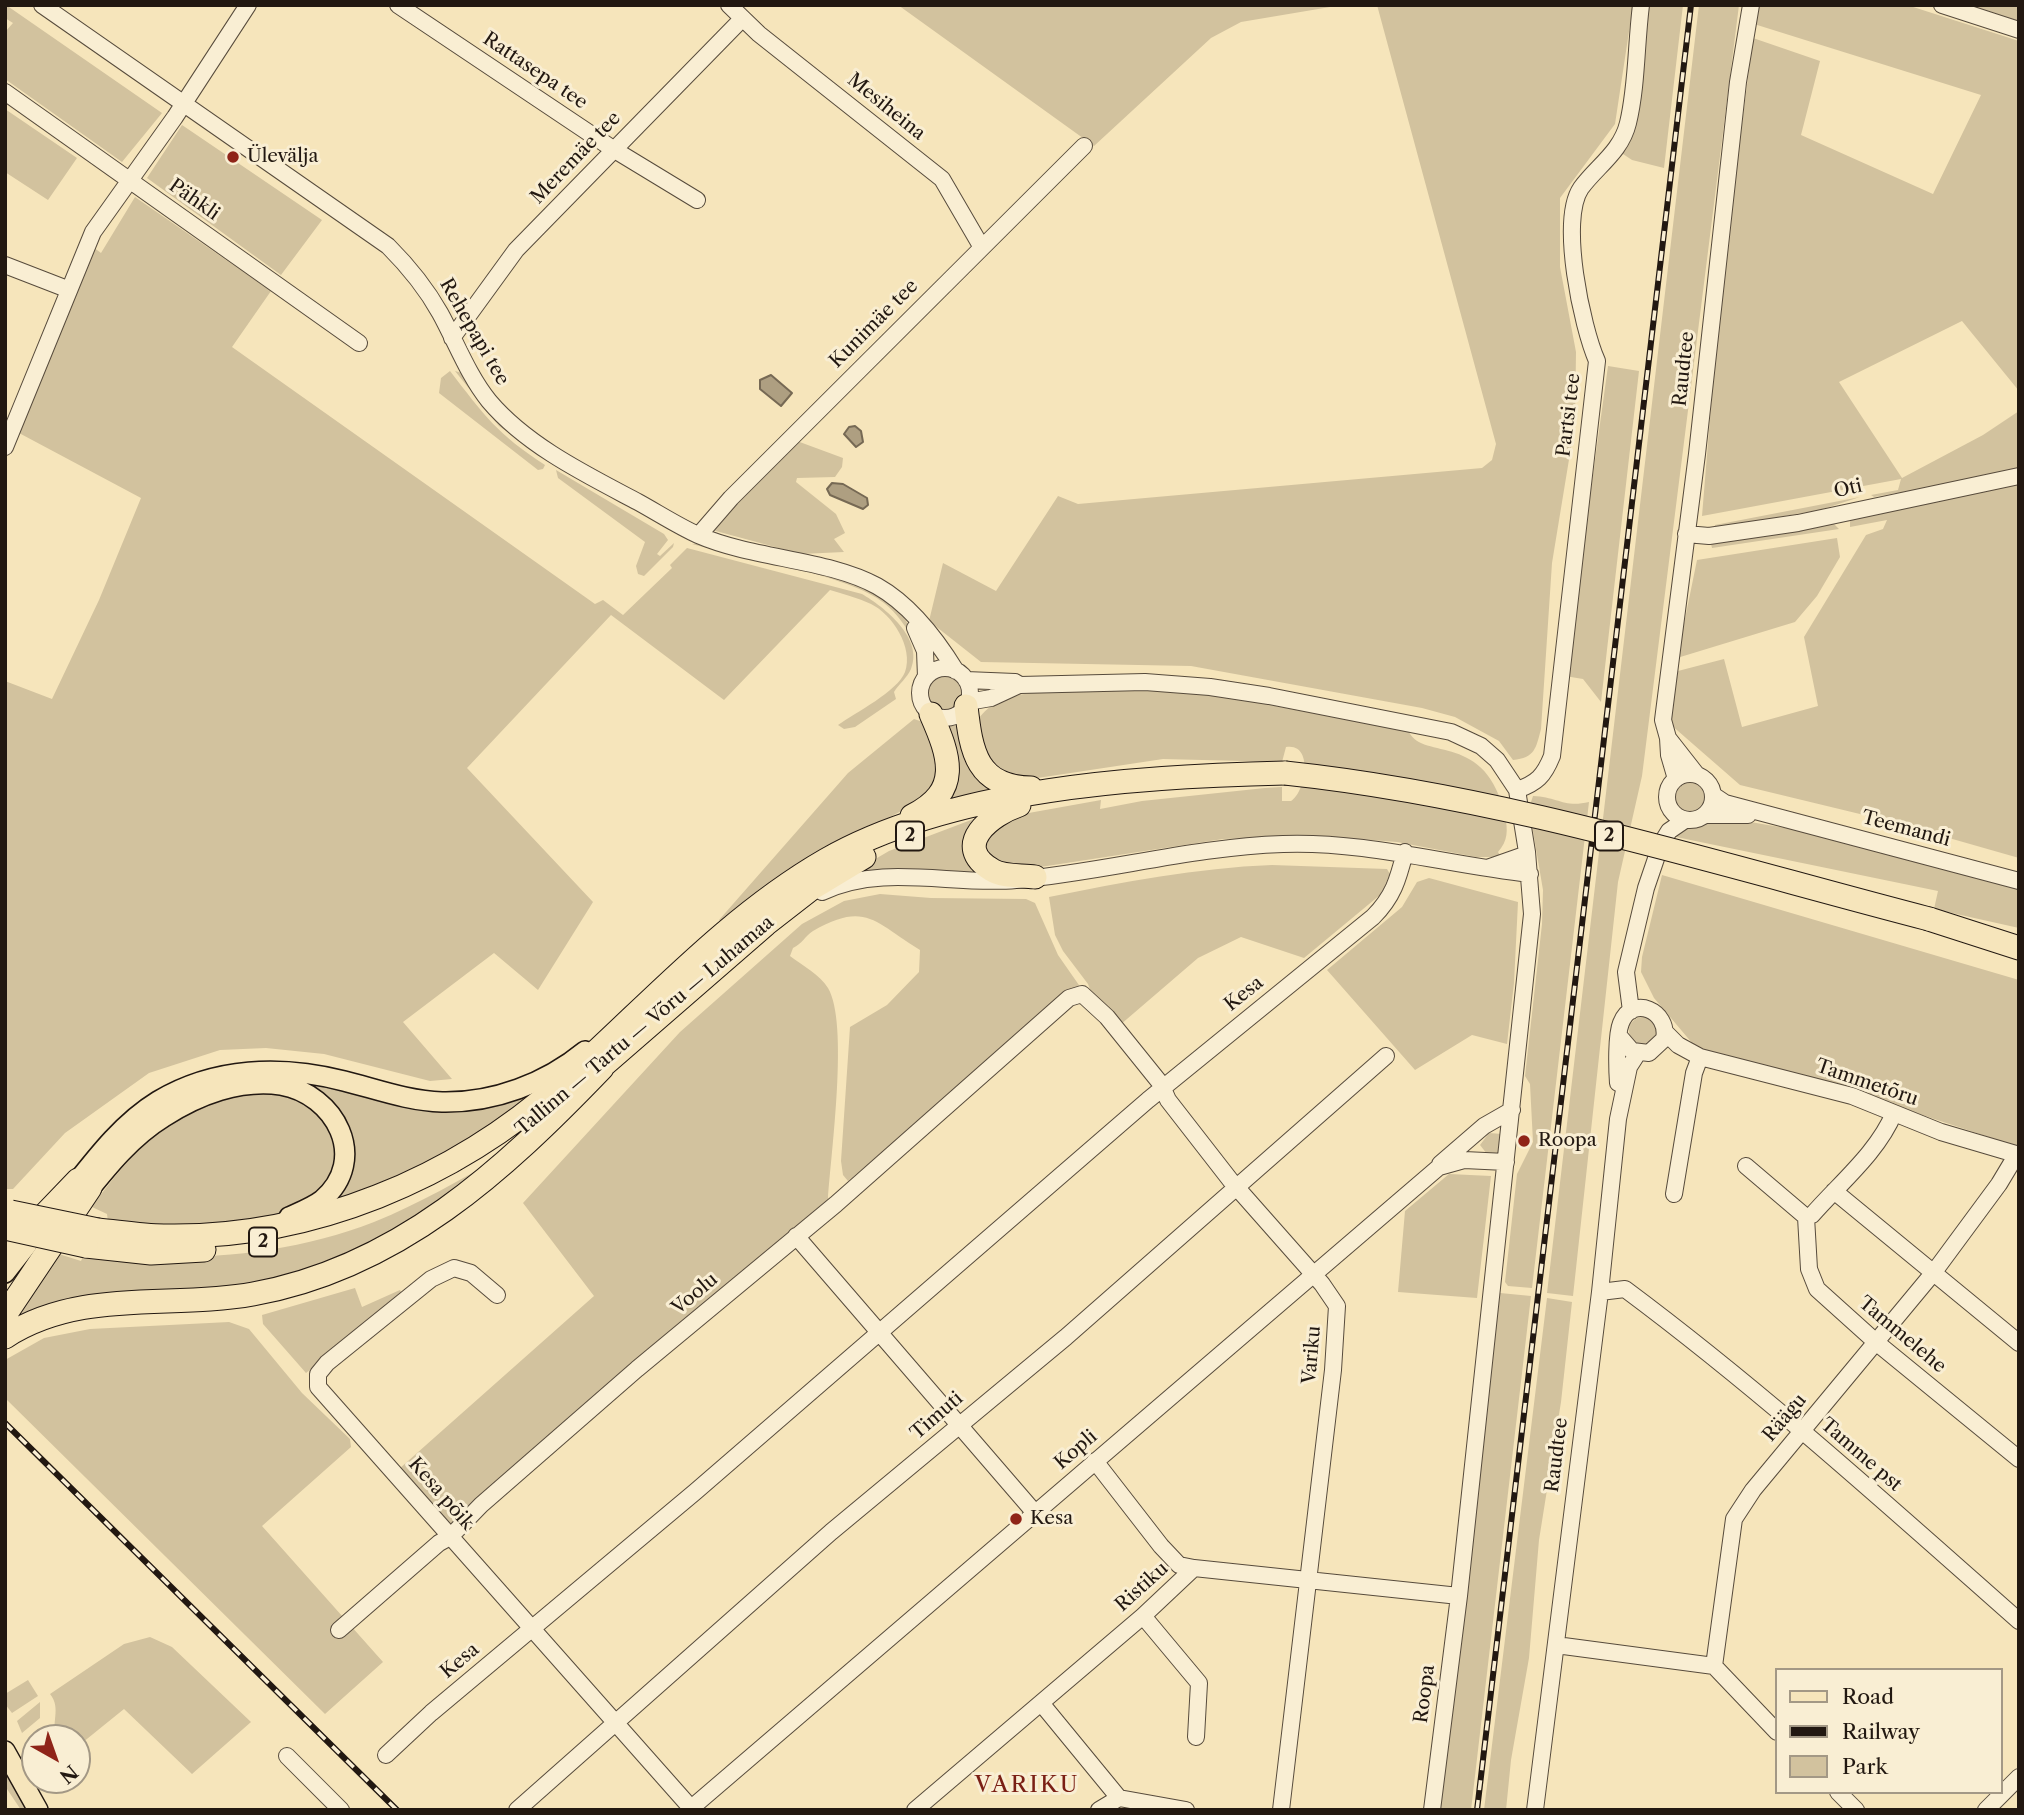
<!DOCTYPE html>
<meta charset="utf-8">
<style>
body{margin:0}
#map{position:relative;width:2024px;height:1815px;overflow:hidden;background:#f6e5bb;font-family:"Libre Caslon Text",serif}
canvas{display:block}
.frame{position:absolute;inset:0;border:7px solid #221811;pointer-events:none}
.legend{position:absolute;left:1775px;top:1668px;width:228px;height:126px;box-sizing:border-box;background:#f9eed3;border:2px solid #a39885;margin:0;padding:9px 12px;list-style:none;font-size:21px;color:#221811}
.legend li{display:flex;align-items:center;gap:14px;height:35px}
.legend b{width:35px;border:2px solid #a39885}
.north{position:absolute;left:21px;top:1724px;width:70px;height:70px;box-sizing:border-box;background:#f9eed3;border:2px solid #a39885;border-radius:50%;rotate:140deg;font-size:19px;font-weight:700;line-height:28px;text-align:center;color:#221811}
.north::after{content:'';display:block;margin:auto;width:24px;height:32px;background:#8f2418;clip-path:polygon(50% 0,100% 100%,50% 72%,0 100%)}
</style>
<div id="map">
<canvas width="2024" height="1815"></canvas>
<div class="frame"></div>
<ul class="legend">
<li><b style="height:9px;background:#f6e5bb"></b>Road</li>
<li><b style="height:9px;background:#221811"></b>Railway</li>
<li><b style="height:19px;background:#d2c29e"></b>Park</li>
</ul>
<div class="north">N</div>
</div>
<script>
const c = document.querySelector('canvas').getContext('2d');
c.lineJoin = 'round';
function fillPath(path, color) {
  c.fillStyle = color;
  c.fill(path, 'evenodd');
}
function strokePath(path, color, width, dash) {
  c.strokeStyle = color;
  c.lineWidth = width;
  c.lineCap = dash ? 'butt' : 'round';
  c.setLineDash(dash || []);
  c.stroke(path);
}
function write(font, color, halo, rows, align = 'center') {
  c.font = font + ' "Libre Caslon Text",serif';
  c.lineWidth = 6;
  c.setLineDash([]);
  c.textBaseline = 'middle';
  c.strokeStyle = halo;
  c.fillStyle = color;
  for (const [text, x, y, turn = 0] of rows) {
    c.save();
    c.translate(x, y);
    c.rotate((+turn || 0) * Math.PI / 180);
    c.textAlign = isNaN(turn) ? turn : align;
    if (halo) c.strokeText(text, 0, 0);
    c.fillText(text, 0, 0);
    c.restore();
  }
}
fillPath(new Path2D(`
 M6,5L162,113L122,162L5,79V32L13,23L5,18Z
 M898,5H1342L1241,22L1211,38L1094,146Z
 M1377,5H1633L1615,124L1560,198V267L1576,352L1575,423L1552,563L1541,729C1536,748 1535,758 1513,760L1499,741L1455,717L1422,708L1191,666L981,662L929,621L943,563L996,591L1058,496L1078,504L1482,468L1492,460L1496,444Z
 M1648,5H1683L1664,168L1632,160L1620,152Z
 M1699,5H1739L1642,776L1618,882L1573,1296L1547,1293Z
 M1758,5H1907L2019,41V391L1962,321L1839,382L1902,478L1983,435L2019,411V858L1893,822L1740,785L1670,724L1678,671L1724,659L1742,727L1818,706L1804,637L1866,535L1883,529L1887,520L1850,527V521L1854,517L1890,510L1896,493L1874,497L1871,495L1898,490L1901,479L1702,516L1720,296L1753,38L1820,61L1801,135L1933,194L1981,95L1754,24Z
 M1969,5H2019V22Z
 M5,109L77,158L48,200L5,172Z
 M182,125L322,220L281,275L147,178Z
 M135,197L271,291L232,347L595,604L603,600L623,615L672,568L670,565L687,548L862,594C884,607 924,638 911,669C907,678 899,684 894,692L896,699L855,727L844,729L838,725C855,713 898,691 905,672C914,648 892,614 871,604C858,598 843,594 830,590L724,700L611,615L467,768L593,902L538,990L494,953L403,1022L452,1079L430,1081L324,1054L266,1048L220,1050L149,1073L65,1133L13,1189H5V681L52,699L99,600L141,498L19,433L93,247L101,253Z
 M1608,366L1639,371L1601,702L1583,679L1565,676Z
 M450,371C484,415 497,434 545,465L543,469L538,470L439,393L441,378Z
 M455,371L462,373L548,460L499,426Z
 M797,441L843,458L842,467L835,477L797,478L796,482L836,514L845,533L834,539L844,552L801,554L712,530Z
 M556,470L664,534L668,540L657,554L660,556L674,543L673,547L644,576L638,574L636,566L645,542L558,478Z
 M1860,497L1820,510L1714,528L1715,525Z
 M1833,523L1839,529L1712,548L1711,544Z
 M1837,538L1840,557L1817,596L1795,622L1677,658L1697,560Z
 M701,543C747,555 854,574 888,601C901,611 911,625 914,641C906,627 897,613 884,603C850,575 739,557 692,544Z
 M927 693a17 17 0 1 1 34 0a17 17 0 1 1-34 0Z
 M1084,689L1151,690L1229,697L1409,732C1423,761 1487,731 1505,816C1508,830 1508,841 1498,852L1501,857H1476L1397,842L1320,836L1223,839L1034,868L1006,865L987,854L984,838L1012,816L1101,800L1100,809L1142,801L1265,788L1282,787V801H1291C1306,792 1314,742 1286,747L1282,762L1163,759L1031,779L1011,776L985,759L977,722C995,688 1051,692 1084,689Z
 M914,719L923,722L940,768L926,798L869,828L724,924L719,920L848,773Z
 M960,722L1003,791L938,808L944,724Z
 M1675 798a15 15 0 1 1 30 0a15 15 0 1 1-30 0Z
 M1533,796C1558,797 1564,808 1589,802L1532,1288L1508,1286L1505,1282L1517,1174L1533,1142L1530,1084L1525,1076L1542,924L1543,890L1529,808Z
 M979,817L986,874L848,875L889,851Z
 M1733,819L1803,831L2019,889V928L1934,909L1938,891L1676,837L1690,826Z
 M1272,865L1387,869L1390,874L1380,895L1304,958L1241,937L1198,958L1120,1025L1092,995L1088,984L1063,951L1055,935L1049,897C1124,882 1196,868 1272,865Z
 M1662,875L2019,980V1147L1910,1111L1852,1087L1698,1050L1654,998L1641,972L1642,957Z
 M1429,878L1518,902L1514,983L1507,1044L1472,1035L1415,1070L1327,970L1402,907L1417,882Z
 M880,894L931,898L1026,899L1035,903L1058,955L1081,988L1070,992L848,1181L843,1175L841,1161L850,1027L887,1005L919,972L920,950C874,922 866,901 813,931C805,936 802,944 793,948L790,956C802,965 820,975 828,988C849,1023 831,1153 828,1199L449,1527L399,1469L594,1296L523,1203L680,1032L802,924L844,901Z
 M1629 1031a14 14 0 1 1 28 0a14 14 0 1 1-28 0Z
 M307,1077L417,1106L549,1083L460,1150L331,1205C373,1159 357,1111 306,1083Z
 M264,1092C281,1093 296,1095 310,1104C339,1122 346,1168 321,1193C314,1200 298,1207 288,1211C245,1229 155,1226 108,1222L107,1214L92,1207C140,1140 180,1103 264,1092Z
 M1489,1133L1502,1134L1500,1153L1487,1154L1480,1145Z
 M503,1156L380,1245L272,1285L5,1330L59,1254L81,1261L84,1254C181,1262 282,1258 374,1222C419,1204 461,1179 503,1156Z
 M1449,1174L1491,1176L1477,1298L1398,1292L1405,1211Z
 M355,1288L362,1307L400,1290L403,1295L306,1373L263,1324L262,1315Z
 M1500,1293L1531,1296L1471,1810H1440Z
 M1547,1298L1572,1302L1561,1402L1539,1540L1529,1658L1511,1760L1506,1810H1484Z
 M229,1322L249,1329L302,1393L350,1439L351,1447L262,1526L383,1662L325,1714L5,1398V1360L44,1338L90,1329Z
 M150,1637L172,1647L251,1722L192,1774L124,1709L77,1747V1738H57C50,1723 62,1709 50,1694L124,1644Z
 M28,1680L38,1696L12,1713L5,1704V1694Z
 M40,1702V1718L22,1733L17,1721Z
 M5,1773L8,1775L29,1810H21L5,1786Z`), '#d2c29e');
const water = new Path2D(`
 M771,375L792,393L781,406L760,389V380Z
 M855,426L861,431L863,442L856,447L844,434L849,427Z
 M832,483L843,484L867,498L868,505L863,509L830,495L827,489Z`);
fillPath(water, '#ae9f81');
strokePath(water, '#766954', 2);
const minor = new Path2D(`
 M42,5L388,246C408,266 426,288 440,313C456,342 468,375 489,401C527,446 587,475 638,502C658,513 678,526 698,535C753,559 828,559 877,586C909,604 937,640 956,671
 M398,5L613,149L697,200
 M729,5L759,34L942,179L981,246
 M1942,5L2019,30
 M5,92L359,343
 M5,265L67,289
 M452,338L516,250L742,19
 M5,447L93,232L175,117L248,5
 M1686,534L1709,536L1798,523L2019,476
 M699,535L731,498L1084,146
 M915,628L925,651L926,677
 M920 693a25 25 0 1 1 50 0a25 25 0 1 1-50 0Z
 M966,680L1015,682L1020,685L1145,682L1210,687L1269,696L1451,732L1481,746L1497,760L1517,790L1527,852L1532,914L1459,1596L1432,1810
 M968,702L991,698L1019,685
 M1668,738L1669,755L1676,779
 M1667 797a23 23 0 1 1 46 0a23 23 0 1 1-46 0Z
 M1697,775L1668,738L1663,720L1697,454L1738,82L1751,5
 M1517,790C1537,783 1544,776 1552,756L1597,361C1582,327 1559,220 1581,188C1597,166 1621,152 1628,123C1637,86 1636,44 1641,5
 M1713,795L1725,803L2019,881
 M1704,815H1748
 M1490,867L1527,854
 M822,892C883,863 952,886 1016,880C1105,872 1193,847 1283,844C1367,841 1447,865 1530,874
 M1631,1011L1626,972L1646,888L1661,844L1669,831L1685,820
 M1665,1032L1678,1045L1700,1057L1852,1096L1941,1132L2019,1155
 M1618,1083C1617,1069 1616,1035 1621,1023C1632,994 1670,1011 1664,1039L1649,1053L1632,1051L1620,1037
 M1440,1164L1484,1126L1512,1110
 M1746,1166L1806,1217L1809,1269L1817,1289L1877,1343L2019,1459
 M1834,1191L2019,1343
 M1674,1194L1694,1073L1700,1057
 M1806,1217L1812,1215C1840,1183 1878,1152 1894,1113
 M796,1236L1035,1513
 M1600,1292L1625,1289C1762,1391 1890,1507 2019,1621
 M497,1295L471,1273L454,1268L431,1279L327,1363L318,1374V1387L691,1808
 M1095,1461L1161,1546L1179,1565L1194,1568
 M1143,1616L1199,1683L1196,1737
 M339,1630L439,1543L450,1537L481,1505L637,1369L836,1204L1069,998L1082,994L1107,1017L1161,1084L1168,1100L1231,1181L1322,1284L1337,1306L1333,1370L1281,1810
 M1556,1645L1714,1666
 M1041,1703L1119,1798
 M1777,1732L1714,1666L1734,1519L1753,1490L1934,1272L1999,1184L2017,1154
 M386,1755L431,1713L695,1492L1148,1100L1373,917C1393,897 1398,880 1405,852
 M287,1756L341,1810
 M1838,1792L1856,1810
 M517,1810L831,1532L1066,1337L1386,1056
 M689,1810L1439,1167L1464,1160L1506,1162
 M915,1810L1143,1616L1194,1568L1459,1596
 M1099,1810L1119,1798L1186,1810
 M1535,1810L1600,1292L1618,1119L1629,1067L1638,1053
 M1986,1810L2019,1777`);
const major = new Path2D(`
 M69,1192C95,1159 122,1123 158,1101C215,1067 281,1065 344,1081C376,1089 408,1101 442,1102C494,1103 546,1083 585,1051
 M81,1200C106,1169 130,1138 164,1117C198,1095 240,1079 281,1085C335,1094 370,1159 322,1200C313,1207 300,1212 289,1217
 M5,1273L27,1245
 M5,1751L38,1810`);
const highway = new Path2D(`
 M966,706C971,752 977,787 1031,788
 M1019,805C992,814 950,845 992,870C1003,877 1021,875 1035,877
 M912,816C962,791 950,757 931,714
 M1929,919L2019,948
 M591,1076L766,924L811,889L864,857
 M98,1230C119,1232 142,1236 164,1236C311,1239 454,1179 563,1082C648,1006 727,917 826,860C952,788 1142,776 1285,773
 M86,1246L151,1253L204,1250
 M5,1256L78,1180
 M5,1315L90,1188
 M5,1337C80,1288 170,1309 253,1294C398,1268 504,1170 602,1068`);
strokePath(minor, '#574b3c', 18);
strokePath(major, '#221811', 22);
strokePath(highway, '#221811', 25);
strokePath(minor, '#f9eed3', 16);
strokePath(major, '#f6e5bb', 19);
strokePath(highway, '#f6e5bb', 23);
const rail = new Path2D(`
 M5,1423L397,1810
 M1477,1810L1691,5`);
strokePath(rail, '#221811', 6);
strokePath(rail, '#f9eed3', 3.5, [10]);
const highwayBridge = new Path2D(`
 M1285,773C1504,796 1717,864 1929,919
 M11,1212L98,1230
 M5,1228L86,1246`);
strokePath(highwayBridge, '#221811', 25, []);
strokePath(highwayBridge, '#f6e5bb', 23);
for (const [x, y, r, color] of [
 [233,157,7,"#8f2418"],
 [1524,1141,7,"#8f2418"],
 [1016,1519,7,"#8f2418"]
]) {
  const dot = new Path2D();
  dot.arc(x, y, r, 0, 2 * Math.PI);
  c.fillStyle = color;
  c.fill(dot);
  strokePath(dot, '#f9eed3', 2.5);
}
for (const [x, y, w] of [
 [910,836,28],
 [1609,836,28],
 [263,1242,28]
]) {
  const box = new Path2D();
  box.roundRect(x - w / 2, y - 14.5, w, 29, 5);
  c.fillStyle = '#f9eed3';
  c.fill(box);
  strokePath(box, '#221811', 2);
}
write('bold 18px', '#221811', null, [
 ["2",910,836],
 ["2",1609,836],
 ["2",263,1242]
]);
write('19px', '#221811', '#f9eed3', [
 ["Rattasepa tee",535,71,34],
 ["Mesiheina",886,107,39],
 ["Meremäe tee",576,158,-46],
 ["Pähkli",194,200,35],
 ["Kunimäe tee",874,324,-45],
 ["Rehepapi tee",474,332,60],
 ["Raudtee",1684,369,-84],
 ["Partsi tee",1569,415,-83],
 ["Oti",1848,489,-13],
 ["Teemandi",1906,829,15],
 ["Kesa",1244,994,-39],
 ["Tallinn — Tartu — Võru — Luhamaa",645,1026,-40],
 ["Tammetõru",1867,1083,19],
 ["Voolu",695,1294,-40],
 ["Tammelehe",1902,1335,40],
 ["Variku",1312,1355,-85],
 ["Timuti",937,1416,-41],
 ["Räägu",1785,1418,-50],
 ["Kopli",1076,1450,-41],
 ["Raudtee",1557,1455,-83],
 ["Tamme pst",1861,1455,41],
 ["Kesa põik",441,1494,49],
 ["Ristiku",1142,1587,-42],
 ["Kesa",460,1661,-40],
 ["Roopa",1425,1694,-83]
]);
write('19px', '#221811', '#f9eed3', [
 ["Ülevälja",247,157],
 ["Roopa",1538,1141],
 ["Kesa",1030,1519]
], 'left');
c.letterSpacing = '2px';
write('23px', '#7a1f14', '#f9eed3', [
 ["VARIKU",1027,1785]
]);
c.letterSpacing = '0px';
</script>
